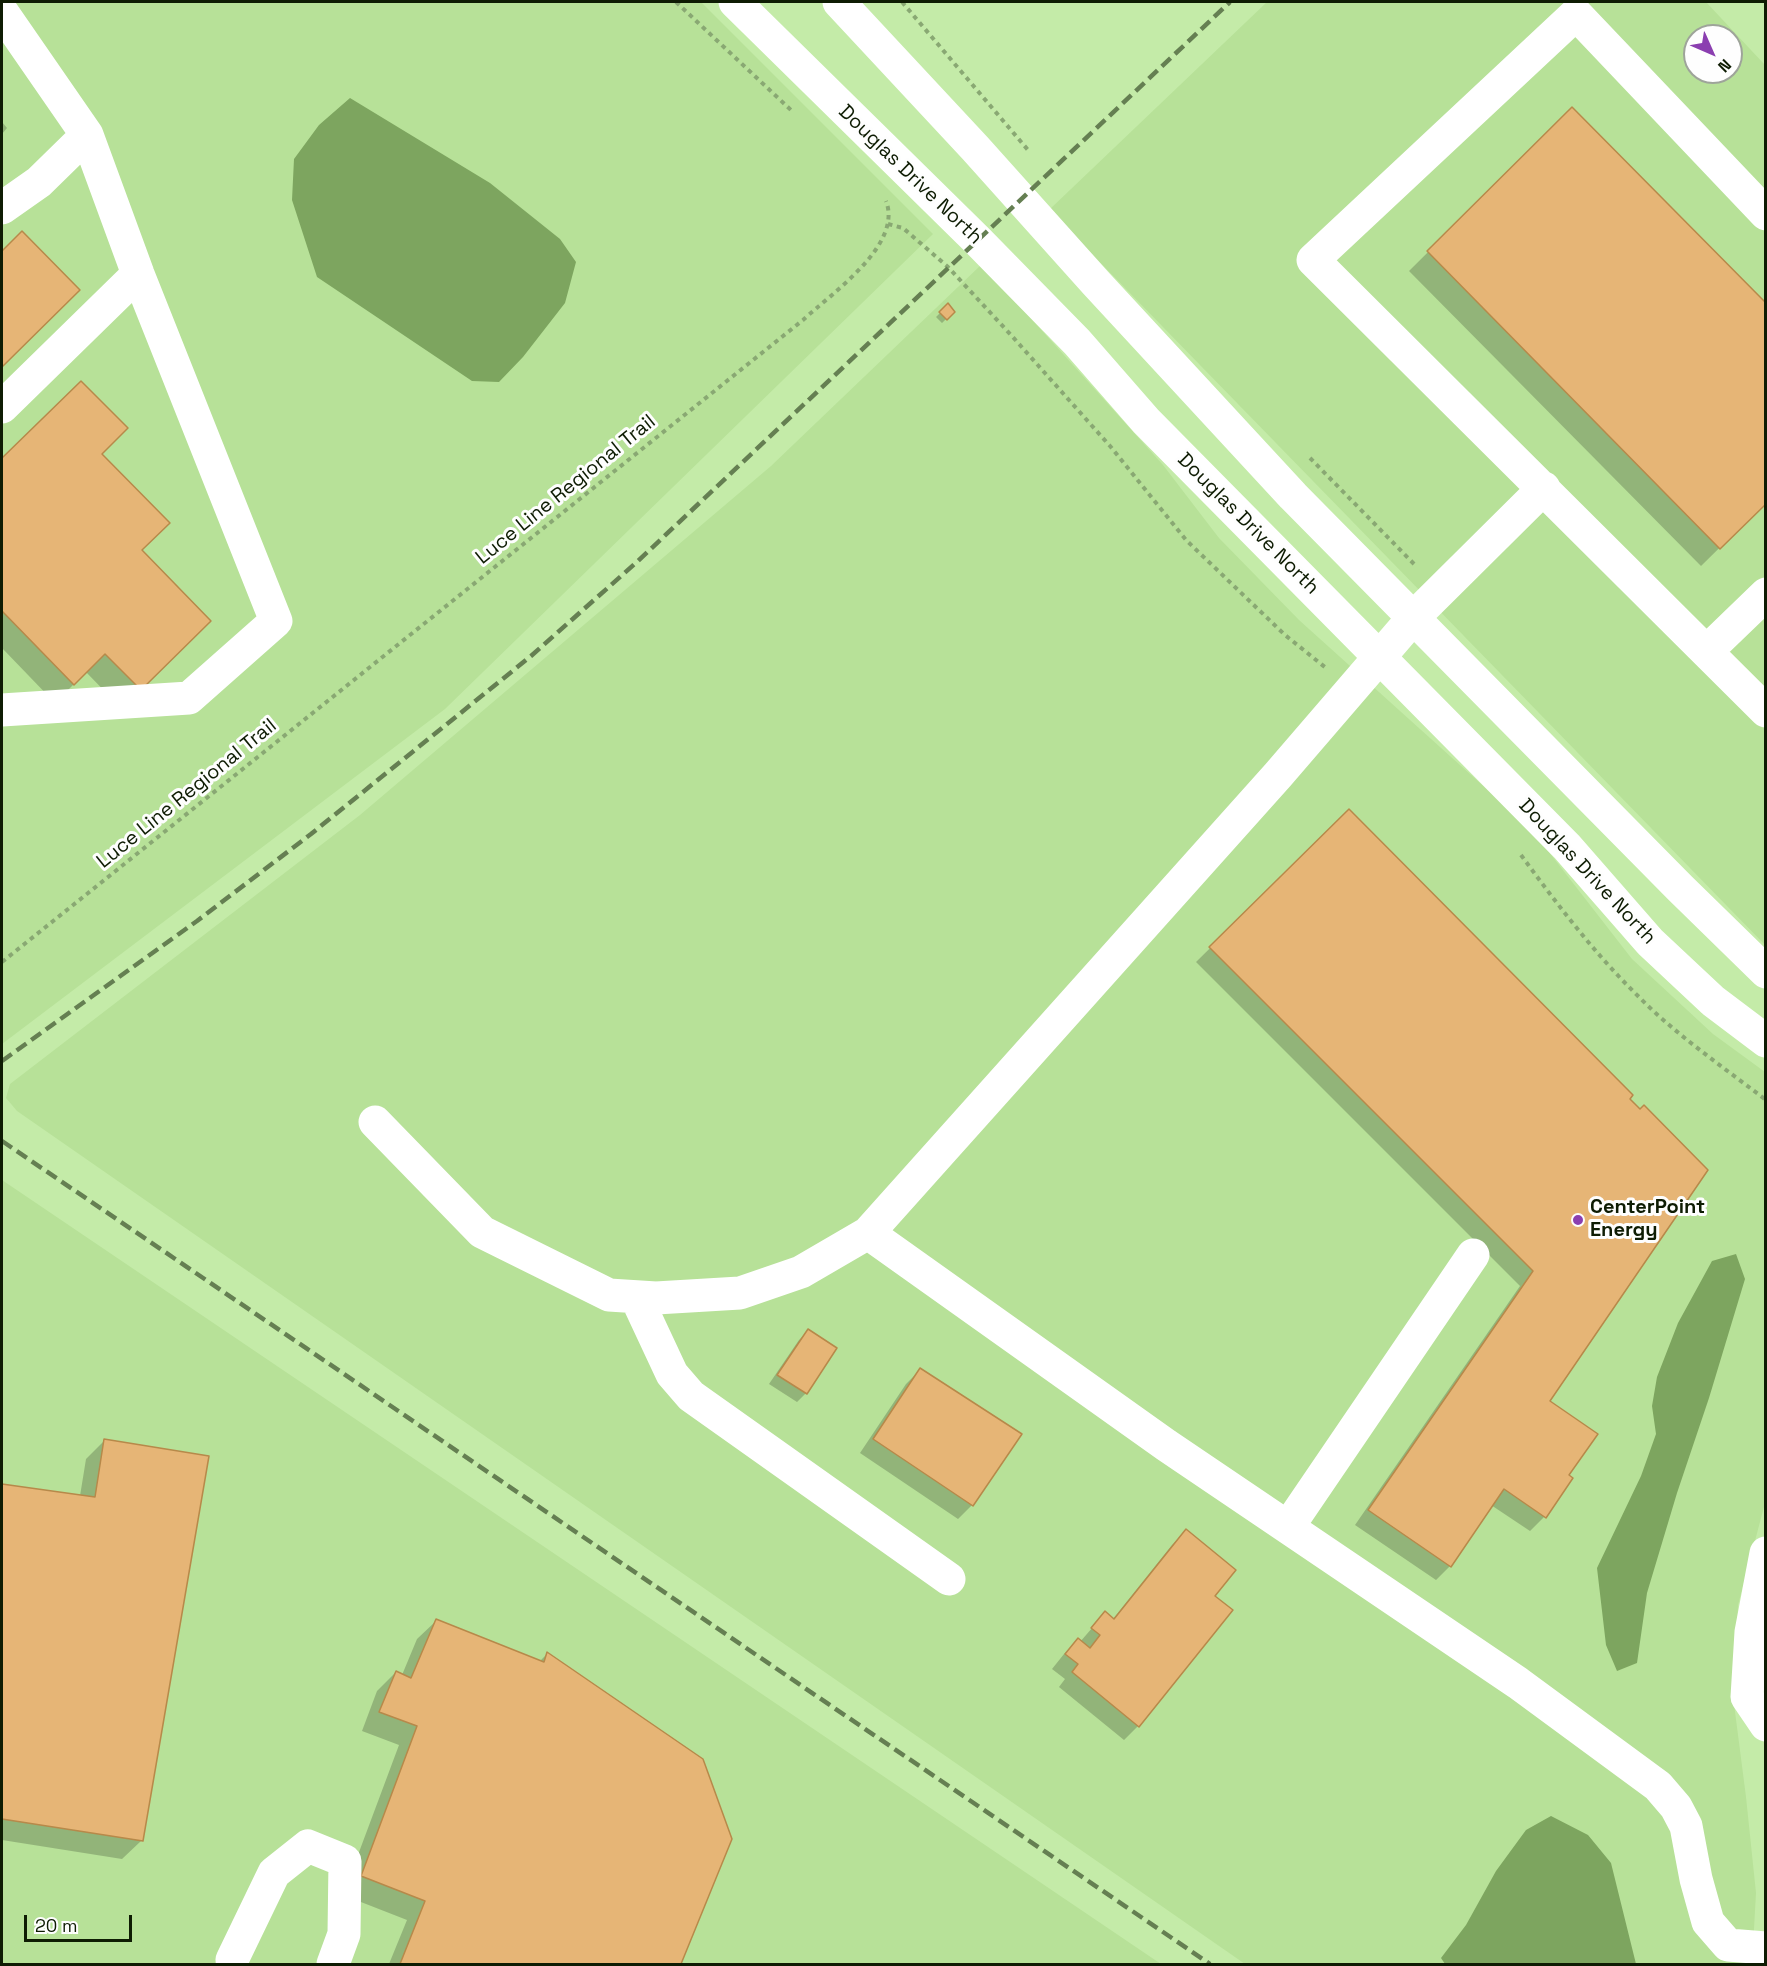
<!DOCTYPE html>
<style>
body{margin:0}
#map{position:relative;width:1767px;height:1966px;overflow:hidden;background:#c4eba8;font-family:"Space Grotesk",sans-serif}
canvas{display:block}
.frame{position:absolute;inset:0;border:3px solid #0e1c03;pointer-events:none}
.north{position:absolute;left:1683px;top:24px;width:60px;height:60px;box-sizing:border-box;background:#fefefe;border:2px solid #9ea49a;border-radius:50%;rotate:135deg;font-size:16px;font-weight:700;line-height:24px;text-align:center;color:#0e1c03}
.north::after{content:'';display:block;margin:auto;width:21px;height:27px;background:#8b3fb0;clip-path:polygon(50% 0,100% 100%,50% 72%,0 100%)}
.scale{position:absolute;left:24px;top:1915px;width:108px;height:27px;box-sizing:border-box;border:3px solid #0e1c03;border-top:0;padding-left:8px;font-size:18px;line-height:21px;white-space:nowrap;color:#0e1c03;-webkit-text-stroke:4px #fefefe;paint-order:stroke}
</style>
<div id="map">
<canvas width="1767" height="1966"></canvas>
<div class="frame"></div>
<div class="north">N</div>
<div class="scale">20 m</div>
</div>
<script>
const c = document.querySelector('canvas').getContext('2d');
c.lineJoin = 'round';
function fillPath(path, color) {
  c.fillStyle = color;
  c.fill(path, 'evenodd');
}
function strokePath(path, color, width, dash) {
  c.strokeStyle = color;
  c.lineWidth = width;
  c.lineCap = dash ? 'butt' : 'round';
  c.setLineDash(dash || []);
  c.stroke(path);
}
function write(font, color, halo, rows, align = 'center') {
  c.font = font + ' "Space Grotesk",sans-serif';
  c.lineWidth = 6;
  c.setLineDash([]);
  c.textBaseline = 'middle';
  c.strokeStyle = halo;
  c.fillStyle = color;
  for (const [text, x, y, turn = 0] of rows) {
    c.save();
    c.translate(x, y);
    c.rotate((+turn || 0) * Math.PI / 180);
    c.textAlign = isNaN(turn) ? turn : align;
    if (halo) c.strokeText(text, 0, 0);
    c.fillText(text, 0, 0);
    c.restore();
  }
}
fillPath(new Path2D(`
 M2,2H701L933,234L445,709L2,1044Z
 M1267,2H1706L1765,65V945L1049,210ZM1695,36H1731V72H1695Z
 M982,264L1163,465L1219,538L1299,620L1531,829L1632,959L1713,1034L1765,1072V1503L1738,1605L1734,1704L1746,1797L1756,1893L1752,1964H1245L17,1111L6,1098L10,1084L360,815L771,466Z
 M2,1180L1161,1964H2Z`), '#b7e198');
fillPath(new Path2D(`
 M350,98L490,183L560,239L576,262L565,303L523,357L499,382L472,381L317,277L292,200L294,159L319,125Z
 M1736,1254L1745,1279L1709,1398L1677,1493L1647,1593L1637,1663L1617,1671L1606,1645L1597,1568L1641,1476L1656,1434L1652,1406L1657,1377L1678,1323L1712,1261Z
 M1551,1816L1588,1835L1611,1863L1636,1964H1445L1441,1958L1466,1925L1496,1871L1526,1830Z`), '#7da55f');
fillPath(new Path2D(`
 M1572,109L1766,502L1701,566L1409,271Z
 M2,122L7,128L2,134Z
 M22,233L78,290L2,366V253Z
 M948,305L953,312L942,323L936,317Z
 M81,383L100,454L140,550L209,621L121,708L86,672L55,703L2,648V461Z
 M1349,811L1631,1095L1548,1401L1567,1476L1544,1517L1530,1531L1491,1505L1450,1566L1436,1580L1355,1525L1520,1286L1196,962Z
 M808,1331L806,1393L797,1402L769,1384L799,1340Z
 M920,1370L972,1505L958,1519L860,1453L906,1384Z
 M105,1440L141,1841L122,1859L2,1840V1485L80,1496L86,1459Z
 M1186,1531L1213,1596L1138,1726L1124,1740L1059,1687L1065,1679L1052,1669L1064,1654L1078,1640L1080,1642L1105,1613L1113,1619L1172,1545Z
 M436,1621L539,1662L547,1654L730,1839L680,1964H389L407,1920L343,1895L399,1745L362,1731L377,1691L396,1672L402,1675L417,1639Z`), '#0003');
const building = new Path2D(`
 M1572,107L1766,303V504L1720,549L1427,251Z
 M22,231L80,290L2,367V251Z
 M948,303L955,312L947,320L939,312Z
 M81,381L128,428L102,454L170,523L142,550L211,621L141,690L105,654L74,685L2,611V458Z
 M1349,809L1633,1095L1630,1099L1640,1109L1644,1105L1708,1170L1550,1401L1598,1434L1569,1475L1573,1478L1546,1518L1504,1489L1451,1567L1368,1510L1533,1271L1209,947Z
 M808,1329L837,1348L807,1394L777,1375Z
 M920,1368L1022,1434L973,1506L873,1439Z
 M104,1439L209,1456L143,1841L2,1819V1484L95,1497Z
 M1186,1529L1236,1570L1215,1596L1233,1610L1139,1727L1072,1672L1078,1664L1065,1654L1078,1638L1090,1648L1100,1635L1091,1628L1105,1611L1114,1619Z
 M436,1619L544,1662L547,1652L703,1759L732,1839L681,1964H400L425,1901L361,1876L417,1726L379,1712L396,1671L411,1678Z`);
fillPath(building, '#e6b576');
strokePath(building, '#b7894a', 1.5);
strokePath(new Path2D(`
 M676,2L792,111
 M902,2L1028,150
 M888,224L903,228L948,267L1011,335L1110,446L1186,540L1285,635L1326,668
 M1310,458L1416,566
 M1521,855C1557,904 1594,953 1638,996C1675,1034 1723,1067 1766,1100
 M2,962L803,320C832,293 903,245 886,201`), '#89a873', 4, [4.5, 4.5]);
strokePath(new Path2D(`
 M735,2L977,240L1077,342L1146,421L1567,847L1650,942L1713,1001L1766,1041
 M839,2L975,148L1096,283L1293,496L1680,888L1766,972
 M2,12L87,135L138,274L276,621L189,698L2,710
 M2,208L39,182L87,135
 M1766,214L1576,14L1313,260L1766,711
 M2,407L138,274
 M1707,651L1766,594
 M375,1122L482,1232L609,1295L656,1298L740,1293L801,1272L868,1233L1278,775L1414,617L1544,488
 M868,1233L1166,1445L1518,1683L1658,1786L1676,1807L1686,1826L1696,1879L1708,1922L1728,1945L1766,1948
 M636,1297L672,1374L691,1396L949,1579
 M1288,1527L1473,1255
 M1766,1553L1751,1632L1747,1697L1766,1725
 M232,1960L274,1873L308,1846L345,1861L344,1934L333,1964`), '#fff', 33);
strokePath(new Path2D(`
 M2,1061L197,921L311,834L531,656L638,561L1230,2
 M2,1141L1210,1964`), '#657f52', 4.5, [12, 6]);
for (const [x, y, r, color] of [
 [1578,1220,6,"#8b3fb0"]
]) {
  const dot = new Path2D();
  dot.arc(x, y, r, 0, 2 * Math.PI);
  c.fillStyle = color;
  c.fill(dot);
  strokePath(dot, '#fefefe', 2);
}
write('20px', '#0e1c03', '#fefefe', [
 ["Douglas Drive North",910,175,44],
 ["Luce Line Regional Trail",566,490,-39],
 ["Douglas Drive North",1248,524,45],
 ["Luce Line Regional Trail",187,794,-39],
 ["Douglas Drive North",1587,872,47]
]);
write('bold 20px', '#0e1c03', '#fefefe', [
 ["CenterPoint",1590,1208],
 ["Energy",1590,1231]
], 'left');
</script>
